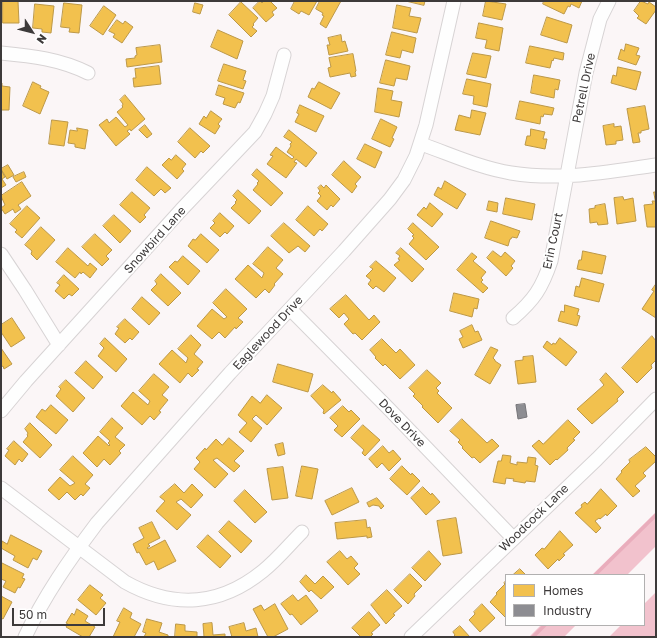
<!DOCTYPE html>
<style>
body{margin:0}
#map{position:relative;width:657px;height:638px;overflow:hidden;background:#fbf6f7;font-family:"Golos Text",sans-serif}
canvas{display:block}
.frame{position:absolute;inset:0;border:2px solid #3d3a3a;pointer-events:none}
.legend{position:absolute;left:505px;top:574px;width:140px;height:52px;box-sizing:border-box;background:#fff;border:1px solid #b1b0b0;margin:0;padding:5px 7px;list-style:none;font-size:12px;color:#3d3a3a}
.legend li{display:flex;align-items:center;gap:8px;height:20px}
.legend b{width:20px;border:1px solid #b1b0b0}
.north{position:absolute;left:12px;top:12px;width:40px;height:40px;-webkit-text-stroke:3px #fff;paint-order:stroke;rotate:126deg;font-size:11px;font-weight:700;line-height:16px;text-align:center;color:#3d3a3a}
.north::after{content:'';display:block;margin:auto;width:14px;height:18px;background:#3d3a3a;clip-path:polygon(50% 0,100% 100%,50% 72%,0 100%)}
.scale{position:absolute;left:12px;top:608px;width:93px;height:18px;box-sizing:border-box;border:2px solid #3d3a3a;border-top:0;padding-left:5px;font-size:12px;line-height:14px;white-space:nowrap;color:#3d3a3a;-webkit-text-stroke:3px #fff;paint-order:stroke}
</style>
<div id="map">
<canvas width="657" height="638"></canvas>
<div class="frame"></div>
<ul class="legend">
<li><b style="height:11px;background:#f2c14e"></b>Homes</li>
<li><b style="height:11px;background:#8d8d92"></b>Industry</li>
</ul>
<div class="north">N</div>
<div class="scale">50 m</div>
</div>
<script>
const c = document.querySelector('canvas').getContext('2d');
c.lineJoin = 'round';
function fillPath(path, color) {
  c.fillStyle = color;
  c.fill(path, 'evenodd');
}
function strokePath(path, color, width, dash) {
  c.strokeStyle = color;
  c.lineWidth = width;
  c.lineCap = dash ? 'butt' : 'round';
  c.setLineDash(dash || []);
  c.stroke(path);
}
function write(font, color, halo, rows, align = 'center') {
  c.font = font + ' "Golos Text",sans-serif';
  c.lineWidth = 4;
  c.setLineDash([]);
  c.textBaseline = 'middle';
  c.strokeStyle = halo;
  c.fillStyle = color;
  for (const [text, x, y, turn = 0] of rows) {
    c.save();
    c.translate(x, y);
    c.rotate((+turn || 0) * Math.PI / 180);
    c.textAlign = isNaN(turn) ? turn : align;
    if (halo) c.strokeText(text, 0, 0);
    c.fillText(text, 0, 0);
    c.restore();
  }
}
fillPath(new Path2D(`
 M656,512V546L627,575H592Z
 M656,592V637H609L621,625H644V604Z
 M541,625H576L564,637H529Z`), '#f2c2cd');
const homes = new Path2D(`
 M3,1H18L19,23H3Z
 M260,1L262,3L264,1H270L277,8L272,12L274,15L266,22L253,8Z
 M295,1H317L309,15L301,11L299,14L291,9Z
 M320,1H341L326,28L320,24L324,16L322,15L323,13L316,9Z
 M406,1H425L424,5Z
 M486,1L506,4L502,20L483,16Z
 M544,1H582L579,8L571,4L570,7L568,6L564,14L543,4Z
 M641,1L648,4L649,2L656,7V10L646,24L637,18L639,16L634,11Z
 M241,2L258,18L253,24L254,25L252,27L257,31L251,37L229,15Z
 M64,3L82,5L79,33L69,32L70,28L61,27Z
 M195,3L203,5L200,14L193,12Z
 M35,4L54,6L51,33L42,32V29L33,28Z
 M397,5L411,8L409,16L421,18L417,33L393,28Z
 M104,6L116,15L103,35L90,26Z
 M547,17L572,25L567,43L541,35Z
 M117,20L123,24L125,21L133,27L122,43L113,37L115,34L109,31Z
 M479,23L503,28L499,51L485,48L487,40L476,38Z
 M218,30L243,41L237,59L211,47Z
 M392,32L416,38L413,53L402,50L400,58L386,55Z
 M341,35L342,42L345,41L348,51L329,55L327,45H330L328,38Z
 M626,44L639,48L636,55L640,56L636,65L618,59L621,49L624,51Z
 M160,45L162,62L127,67L126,59L135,58V56L137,55L136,48Z
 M530,46L564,53L563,60L554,58L553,61L552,60L550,68L526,63Z
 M473,53L491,56L486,78L467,74Z
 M353,54L356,71L355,72L356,76L351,77L350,73L330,77L328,68L331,67L329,58Z
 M386,60L410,66L407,80L396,78L394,86L380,83Z
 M224,64L246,71L243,80L246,81L243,89L218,81Z
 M159,66L161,84L134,87L133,78H136L135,69Z
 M618,67L641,72L636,90L611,83L613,75L616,76Z
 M534,75L560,80L558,90L555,89L554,98L531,93Z
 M467,79L491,84L487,107L473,104L474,96L463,94Z
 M33,82L41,86L40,88L49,92L40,114L23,106Z
 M319,82L340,93L331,109L308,97L312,88L314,89Z
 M1,83H2V86L10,87L9,110H1Z
 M219,85L244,93L240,103L238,102L235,108L223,104L225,98L216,95Z
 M378,88L393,91L391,100L402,102L399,117L375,112Z
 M125,95L145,119L131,131L130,129L127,131L130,134L116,146L99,125L107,119L109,123L116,117L125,127L128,125L117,112L123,107L122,106L123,104L120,100Z
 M520,101L554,108L552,115L544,114L543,117L541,116L540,124L516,119Z
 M300,105L324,116L316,132L295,122L299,114L297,113Z
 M645,106L649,129L641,131V133H638L640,142L633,143L627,109Z
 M472,110L486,113L480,135L455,130L459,115L470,118Z
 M211,111L222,119L218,124L220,126L215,134L199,124L204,116L206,118Z
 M381,119L397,127L392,138L394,139L390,147L372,139Z
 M52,120L68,122L64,146L49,144Z
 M614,124V127L621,126L623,140L616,141V144L606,145L603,126Z
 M145,125L152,134L147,138L139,130Z
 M77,128L88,130L85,149L75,147V144L68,143L70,130L77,131Z
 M190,128L210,146L203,153L201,151L195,158L178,142Z
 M531,129L545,132L543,139H547L545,149L525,145L527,136H530Z
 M289,130L317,153L306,167L296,159L294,162L297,163L286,178L267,164L273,156L270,155L276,147L292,159L294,157L287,152L291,146L290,144L292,142L284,137Z
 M365,144L382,152L375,168L357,159Z
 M176,155L186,164L182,169L184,171L177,179L162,165L169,158L171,160Z
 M344,161L361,177L355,184L357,186L352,193L332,175Z
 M8,165L14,175L7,179L1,169Z
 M147,167L171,188L165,193L161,189L154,196L136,180Z
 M257,169L283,193L271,206L253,190L258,184L257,183L259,181L252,175Z
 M1,170L5,177L2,179L6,185L1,188Z
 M24,172L26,177L16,182L13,177Z
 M445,181L466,194L457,209L434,195L438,187L441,189Z
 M22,182L31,196L18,205L21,209L15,213L13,209L5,214L1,208L5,205L1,196Z
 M321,185L324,188L326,185L340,199L333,207L331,205L327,210L317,201L321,196L318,193L320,191L318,188Z
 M238,190L261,211L249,224L231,208L236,203L235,202L237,200L233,196Z
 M132,192L150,208L144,215L146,217L140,223L120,205Z
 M654,192H656V227H647L644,205L653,204L652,201H655Z
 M623,197L624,200L633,198L636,221L617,224L614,198Z
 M506,198L535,204L532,220L503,214Z
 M489,201L498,203L497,212L487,210Z
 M430,203L443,214L432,227L417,215L424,207L426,209Z
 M605,204L608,224L598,225L597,222L590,223L589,209L595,208V206Z
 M27,206L40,218L22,238L15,232L17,230L10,224Z
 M308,206L328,224L322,231L320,229L314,236L296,220Z
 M220,213L234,226L227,234L225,232L220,237L210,228L215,223L213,221Z
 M114,215L131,231L120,243L103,226Z
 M491,221L520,231L517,238L512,237L511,239H510L508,246L485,238Z
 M284,223L310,246L305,252L298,246L289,253L271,236Z
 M413,223L439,247L426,260L409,244L414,238L412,236L414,235L408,229Z
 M41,227L55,240L37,260L31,254L32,251L25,245Z
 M95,234L112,250L106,256L109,259L102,266L82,247Z
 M201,234L219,250L207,263L188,246L193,239L195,240Z
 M268,247L283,260L276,268L283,274L274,284L275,285L269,293L265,289L256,298L235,279L248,265L262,278L264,273L253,264Z
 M68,248L88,266L90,263L97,269L90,278L83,272L81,274L80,272L75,278L56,262Z
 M401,248L424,269L412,282L394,265L400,260L398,259L400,256L396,253Z
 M493,251L501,257L505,252L515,261L511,266L513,268L506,276L487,258Z
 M583,251L606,256L602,274L577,269L579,260H581Z
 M472,253L477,257L473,261L486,272L481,278L483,280L481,282L488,288L483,293L457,270Z
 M183,256L200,271L188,285L169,267L175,261L177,262Z
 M376,261L396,278L384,292L376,286L373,289L368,284L371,280L366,276L373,269L370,267Z
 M161,274L181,293L168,306L151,290L157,284L155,281Z
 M64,275L79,289L72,296L69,294L64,299L55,291L60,285L57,283Z
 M582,278L604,284L599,302L574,296L576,286L579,287Z
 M656,284V318L642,309L654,291L652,290Z
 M226,289L247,309L238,318L243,322L236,329L235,327L225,338L219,332L212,339L197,326L212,309L224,319L227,317L213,303Z
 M454,293L479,299L477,309L474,308L472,317L450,311Z
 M346,295L369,320L374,315L380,322L362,340L355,333L353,334L344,324L349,319L344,313L339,318L330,309Z
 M142,297L160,313L149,325L132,309Z
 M565,305L579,309L577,315L580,316L577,326L558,321L561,311L564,312Z
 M12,318L25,338L11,347L1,332V325Z
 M125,319L139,332L132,340L130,338L125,343L115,334L119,328L117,327Z
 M472,325L475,332L478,331L482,340L463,348L459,339L463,337L460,331Z
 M191,335L201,345L194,354L203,362L197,369L199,370L192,377L188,373L180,383L159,364L172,350L186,363L188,358L178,349Z
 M652,336L656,341V360L651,365L652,368L637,383L622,368Z
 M105,338L127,359L116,372L98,356L104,348L100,344Z
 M560,338L577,352L566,366L543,347L547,341L552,345L553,343L555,344Z
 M382,339L396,353L400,349L415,365L400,379L385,364L383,366L375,358L376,357L370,350Z
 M491,347L498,350L493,358L495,360V361L501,365L490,384L475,375Z
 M1,348L12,364L4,369L3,366L1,367Z
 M533,356L536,382L518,384L515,361L523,360V357Z
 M86,361L103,377L93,389L75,373Z
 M278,364L313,374L308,392L273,382Z
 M427,370L441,383L436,388L439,391L437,393L452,408L438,423L422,407L423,406L413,396L415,394L409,388Z
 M606,373L624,392L617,399L618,401L592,424L577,409L604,385L600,380Z
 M154,374L169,387L162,395L168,400L159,411L161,412L154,420L150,416L142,425L121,406L133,392L148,405L150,401L139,391Z
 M66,380L85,398L73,412L56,396L61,389L59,387Z
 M323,385L332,393L333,391L341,400L324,414L323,413L324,410L311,396Z
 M267,395L282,408L267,425L256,415L252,419L262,428L251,442L239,432L247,423L238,415L252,396L260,403Z
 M51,405L68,420L56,434L36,417L42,409L45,411Z
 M343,406L349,412L351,410L360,419L342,437L334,430L338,426L330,418Z
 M112,418L123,428L115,437L125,445L119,451L121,453L110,465L104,459L97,467L83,453L98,436L109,446L110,445L108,443L110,441L100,432Z
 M462,419L487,443L492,439L499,446L480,463L474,457L472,458L462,448L463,447L458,442L460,440L450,431Z
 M568,420L580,432L573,439L575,440L567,448L568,450L557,460L556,459L550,465L532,446L539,440L543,444Z
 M30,423L52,445L40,458L23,442L28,436L27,435L28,433L25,429Z
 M363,425L380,440L365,456L362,453L364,450L351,438Z
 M229,438L244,451L234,461L240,466L234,472L217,458L213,460L228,474L215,488L194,469L200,462L196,458L205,448L206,450L216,439L222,445Z
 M14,441L28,454L22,462L19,459L15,465L5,456L9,450L7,449Z
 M283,443L285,454L278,456L275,445Z
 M383,446L389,453L393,450L401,459L389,471L382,463L377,468L369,459Z
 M646,447L656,457V461L643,473L646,476L635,486L640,491L633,497L616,479L622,472L621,471L630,462L629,460Z
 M503,455L511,456L510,463L517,465V462L527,463L528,457L536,458L535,465L538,466L535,482L526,481L525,483L513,481L514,479L506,478L505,484L493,482L498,461H501Z
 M73,456L93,475L85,484L90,488L83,496L81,494L75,500L67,492L59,500L48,490L60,477L70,486L75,483L60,470Z
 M302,466L318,469L312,499L296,496Z
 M402,466L411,475L412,473L420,481L407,495L390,479Z
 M283,467L288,498L272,500L267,469Z
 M175,484L184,493L192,484L203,495L191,508L181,499L176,502L191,515L177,530L156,511L165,501L160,497Z
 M423,487L431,495L432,493L440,502L426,515L411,498Z
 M352,488L359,502L332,515L325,501Z
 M601,489L617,506L607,516L606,514L600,519L599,518L595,521L601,528L596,533L575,513L582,507L581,505L585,502L587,504Z
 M245,490L267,512L255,523L234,501Z
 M377,498L384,506L381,509L379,506L373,505L369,507L367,503Z
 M456,518L462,553L443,556L437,521Z
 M366,520L367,528L370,527L372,537L367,538V536L337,539L335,523Z
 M229,521L252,541L241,553L219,532Z
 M152,522L160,538L148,544L150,546L147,548L148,549L165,540L176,561L158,570L154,561L146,565L139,552L137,553L133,544L144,538L139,528Z
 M560,531L573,545L563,554L565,555L559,561L558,559L548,569L535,555L542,548L544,549Z
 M11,535L42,551L37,560L33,558L28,568L13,560L15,556L1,548L2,541L7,544Z
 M208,535L231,556L220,568L197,547Z
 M340,551L347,559L351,556L358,564L354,568L360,574L348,585L327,562Z
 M429,551L441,564L425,581L412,568Z
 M2,563L24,574L22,578L25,579L20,588L18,587L15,593L3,587L6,581L1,579V565Z
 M520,569L526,575H513Z
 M410,574L422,586L414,594L415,596L408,604L394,590Z
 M306,575L315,584L323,576L334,587L321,599L311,590L309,592L300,582Z
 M506,581V618L490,602L497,594L496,593L505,584L504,583Z
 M90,585L103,595L100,598L106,603L96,615L78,600Z
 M387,590L402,606L393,614L395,615L386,624L371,605Z
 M293,595L298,601L306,595L318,611L301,625L292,614L290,615L281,604Z
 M1,596L12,602L3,619L1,618Z
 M275,604L288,629L273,637H268L253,609L261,605L264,610Z
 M482,604L495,618L480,632L469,620L475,614L474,612Z
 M124,608L132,613L130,618L141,624L134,637H113L120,622L117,621Z
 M77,609L88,616L85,621L95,627L89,637H83L66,627L68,624L66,623L72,613L74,615Z
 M369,612L380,625L371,633L373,634L370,637H361L352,628Z
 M147,619L162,623L159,632L168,635V637H144L146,633L143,632Z
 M212,623L213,635L225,634V637H204L203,624Z
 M244,623L246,631L256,628L258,637H232L229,627Z
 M176,624L185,625V631L197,632V637H175Z
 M460,626L470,637H453L455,635L453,632Z`);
fillPath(homes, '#f2c14e');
strokePath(homes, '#bc9848', 1);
const industry = new Path2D(`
 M525,404L527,417L518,419L516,405Z`);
fillPath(industry, '#8d8d92');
strokePath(industry, '#757478', 1);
strokePath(new Path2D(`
 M595,575L656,515
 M533,637L545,625`), '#e9adbc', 3.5);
const street = new Path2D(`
 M1,53C32,56 60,59 88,73
 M421,144C450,154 480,168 511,173C561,181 606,172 656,165
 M1,254L25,290L59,345
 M290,309L390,410L513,538
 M513,318C534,300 542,288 551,261L586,73L600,19L609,1
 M1,411L26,381L181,210L255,132L265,114L273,96L284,55
 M1,488L125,582C173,609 220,606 263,571C277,560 289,545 302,532
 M25,637C44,596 70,559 97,523L230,373L344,251L390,199L404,180L416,156L426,125L454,1
 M411,637L597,459L656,399`);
strokePath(street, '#d7d3d4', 15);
strokePath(street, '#fefefe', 13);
write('12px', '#3d3a3a', '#fff', [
 ["Petrell Drive",584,88,-78],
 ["Snowbird Lane",155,240,-48],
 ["Erin Court",553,241,-78],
 ["Eaglewood Drive",268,333,-47],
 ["Dove Drive",402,423,46],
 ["Woodcock Lane",534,518,-44]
]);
</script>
